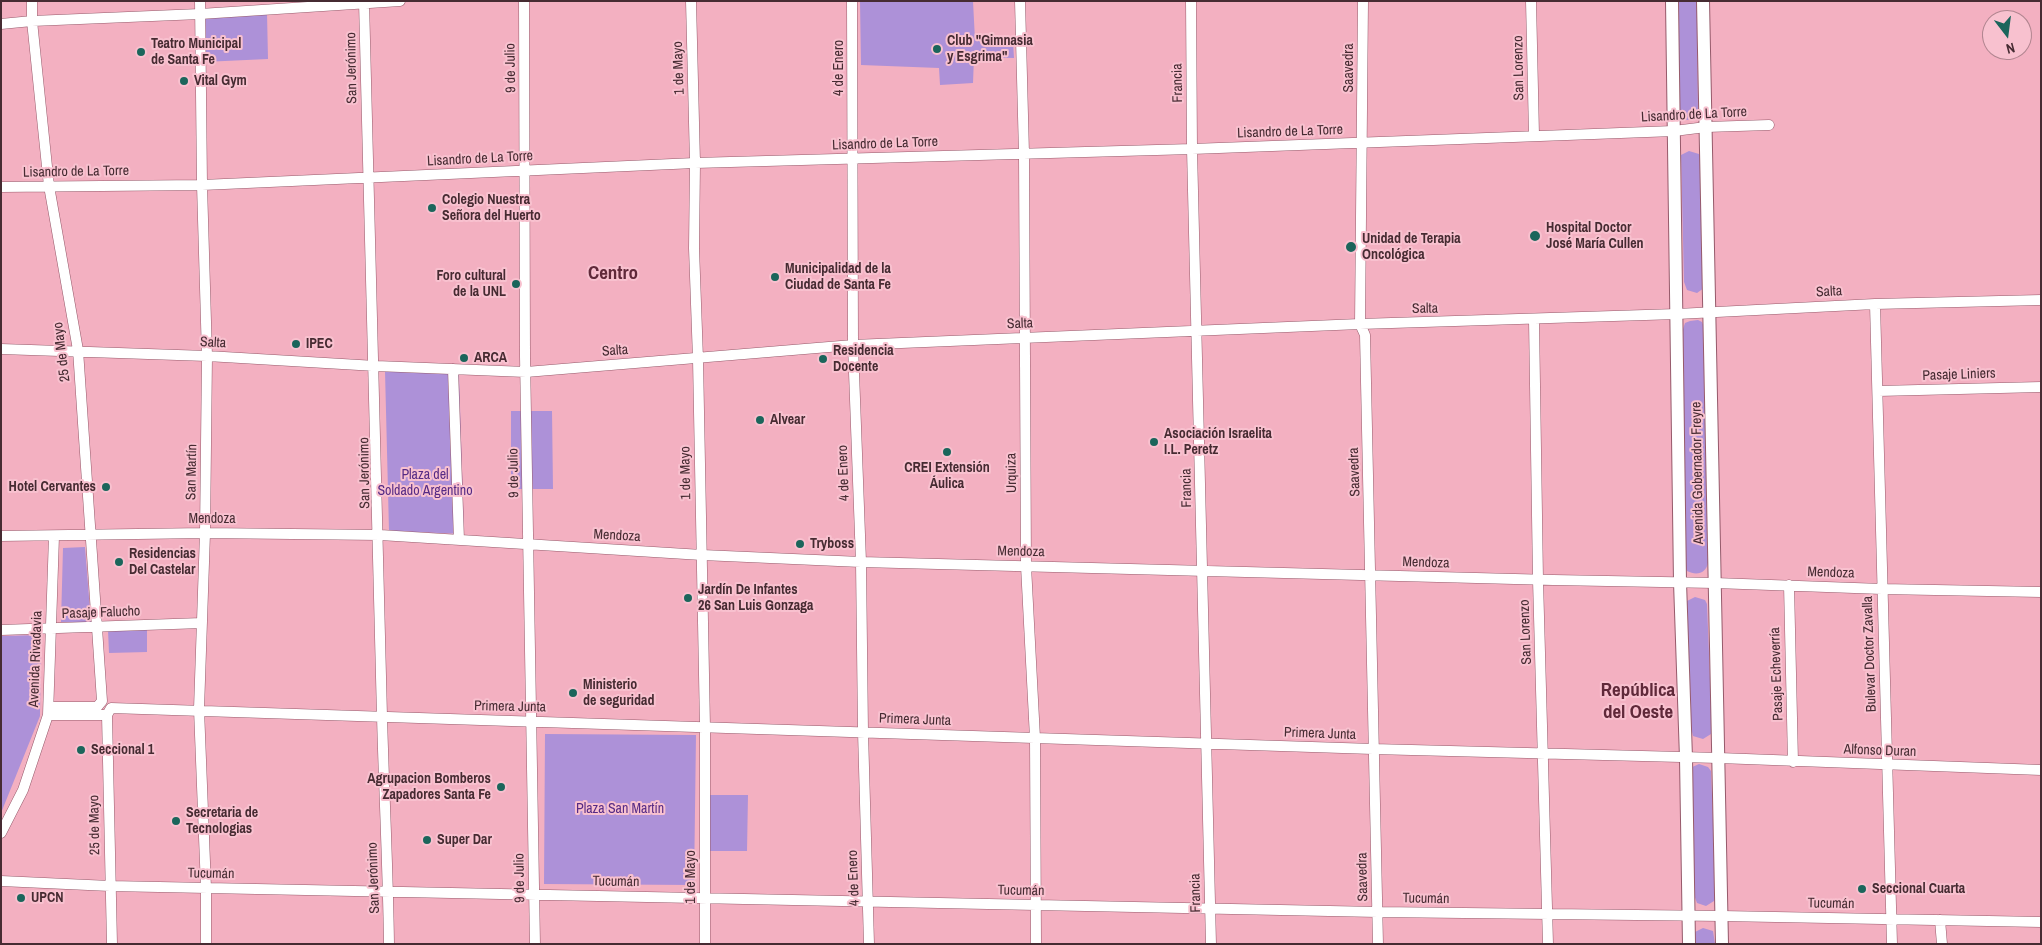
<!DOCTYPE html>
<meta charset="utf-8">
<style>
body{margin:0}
#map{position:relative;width:2042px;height:945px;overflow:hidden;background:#f3b0c1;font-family:"Archivo Narrow",sans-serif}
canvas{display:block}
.frame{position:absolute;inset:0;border:2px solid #462b32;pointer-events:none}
.north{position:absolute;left:1982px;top:10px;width:50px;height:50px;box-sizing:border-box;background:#f8c1cf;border:1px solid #b18590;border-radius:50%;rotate:165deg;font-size:14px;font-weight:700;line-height:20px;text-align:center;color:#462b32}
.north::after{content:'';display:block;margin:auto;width:18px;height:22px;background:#1b655b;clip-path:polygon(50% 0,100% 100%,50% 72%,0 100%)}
</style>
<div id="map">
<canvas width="2042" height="945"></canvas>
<div class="frame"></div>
<div class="north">N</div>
</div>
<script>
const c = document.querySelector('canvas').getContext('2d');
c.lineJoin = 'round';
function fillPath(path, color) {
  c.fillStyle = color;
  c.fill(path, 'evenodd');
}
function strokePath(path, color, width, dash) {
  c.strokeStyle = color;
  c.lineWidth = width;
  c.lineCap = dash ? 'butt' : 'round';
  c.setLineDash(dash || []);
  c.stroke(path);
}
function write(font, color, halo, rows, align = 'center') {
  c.font = font + ' "Archivo Narrow",sans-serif';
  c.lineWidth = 4;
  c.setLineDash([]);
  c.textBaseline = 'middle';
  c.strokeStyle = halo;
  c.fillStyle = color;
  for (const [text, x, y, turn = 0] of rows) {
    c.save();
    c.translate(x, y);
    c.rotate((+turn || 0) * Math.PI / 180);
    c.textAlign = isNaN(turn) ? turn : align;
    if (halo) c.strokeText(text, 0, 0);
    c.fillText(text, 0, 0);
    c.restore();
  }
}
fillPath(new Path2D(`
 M860,1H973L975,40L1013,41L1014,58L974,57L973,83L940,85L939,68L861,65Z
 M1677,1H1697L1698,113L1694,119L1687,120L1679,115Z
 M267,13L268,59L203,62L202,16Z
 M1689,151L1699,154L1701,158L1704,288L1697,293L1687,290L1684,282L1681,155Z
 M1698,320L1702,322L1704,327L1708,563C1706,573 1697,576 1687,571L1685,565L1683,329L1685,323L1690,321Z
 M385,371L459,374L464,534L389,531Z
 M511,411H552L553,489H511Z
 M85,547L91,622H61L63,548Z
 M1695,597L1705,600L1707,604L1712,728L1711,734L1703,739L1693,736L1691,728L1687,601Z
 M108,630H147V652L109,653Z
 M41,635L40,716L1,813V636Z
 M545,734L696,735L694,885L544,884Z
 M1699,764L1708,767L1711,771L1716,895L1714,901L1706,906L1697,903L1694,895L1690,768Z
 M709,795H748L747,851H708Z
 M1703,928L1713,931L1715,944H1695V932Z`), '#ad91d8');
const minor = new Path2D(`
 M32,1V21L49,186L78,350L102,701L97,707H49
 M200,1L202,185L207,356L205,533L199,709L206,888V944
 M364,1C371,240 377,478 382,716C384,792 388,868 389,944
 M524,1L525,357L535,944
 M691,1L695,163L694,248L698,359L705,727V944
 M852,1L853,345L861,562L863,732L869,944
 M1020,1L1024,154L1026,566L1035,738L1036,944
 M1191,1L1192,149L1211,944
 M1363,1L1360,324L1365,335L1378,944
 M1531,1L1534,135
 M1,24L32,21L200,14L400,1
 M1,187L202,185L695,163L1192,149L1674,131L1706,127L1769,125
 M1875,304L1892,944
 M1534,320L1538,580L1548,944
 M1,349L207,356L376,366L526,372L853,345L1360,324L1677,314L1875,304L2041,300
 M453,369L459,540
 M1878,391L2041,387
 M1,536L205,533L380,535L702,555L861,562L1553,580L1715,583L1882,589L2041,592
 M1789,585L1793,762
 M1,630L202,623
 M48,715H107
 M1,833L23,790L48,715L54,536
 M1,881L110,886L1378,912L1722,916L2041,922
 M1940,920L1942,944
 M112,944L107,715L111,708L1373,749L1719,758L2041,770`);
const major = new Path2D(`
 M1672,1L1680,582L1686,758L1689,944
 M1703,1L1722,944`);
strokePath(minor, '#965a6b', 11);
strokePath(major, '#965a6b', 14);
strokePath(minor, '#fff', 10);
strokePath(major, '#fff', 12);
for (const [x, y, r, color] of [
 [937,49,5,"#1b655b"],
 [141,52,5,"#1b655b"],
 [184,81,5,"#1b655b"],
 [432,208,5,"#1b655b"],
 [1535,236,6,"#1b655b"],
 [1351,247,6,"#1b655b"],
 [775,277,5,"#1b655b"],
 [516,284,5,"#1b655b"],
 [296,344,5,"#1b655b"],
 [464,358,5,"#1b655b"],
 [823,359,5,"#1b655b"],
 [760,420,5,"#1b655b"],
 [1154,442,5,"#1b655b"],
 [947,452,5,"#1b655b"],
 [106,487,5,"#1b655b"],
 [800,544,5,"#1b655b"],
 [119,562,5,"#1b655b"],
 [688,598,5,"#1b655b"],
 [573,693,5,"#1b655b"],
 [81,750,5,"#1b655b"],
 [501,787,5,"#1b655b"],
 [176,821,5,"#1b655b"],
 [427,840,5,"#1b655b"],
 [1862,889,5,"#1b655b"],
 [21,898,5,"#1b655b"]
]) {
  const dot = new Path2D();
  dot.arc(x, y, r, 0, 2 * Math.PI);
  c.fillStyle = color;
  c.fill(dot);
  strokePath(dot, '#f8c1cf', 2);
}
write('bold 14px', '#462b32', '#f8c1cf', [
 ["Club \"Gimnasia",947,41],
 ["y Esgrima\"",947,57],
 ["Teatro Municipal",151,44],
 ["de Santa Fe",151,60],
 ["Vital Gym",194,81],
 ["Colegio Nuestra",442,200],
 ["Señora del Huerto",442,216],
 ["Hospital Doctor",1546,228],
 ["José María Cullen",1546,244],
 ["Unidad de Terapia",1362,239],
 ["Oncológica",1362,255],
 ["Municipalidad de la",785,269],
 ["Ciudad de Santa Fe",785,285],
 ["Foro cultural",506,276,"right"],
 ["de la UNL",506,292,"right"],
 ["IPEC",306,344],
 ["Residencia",833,351],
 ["Docente",833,367],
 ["ARCA",474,358],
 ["Alvear",770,420],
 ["Asociación Israelita",1164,434],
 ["I.L. Peretz",1164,450],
 ["CREI Extensión",947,468,"center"],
 ["Áulica",947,484,"center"],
 ["Hotel Cervantes",96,487,"right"],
 ["Tryboss",810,544],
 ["Residencias",129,554],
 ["Del Castelar",129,570],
 ["Jardín De Infantes",698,590],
 ["26 San Luis Gonzaga",698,606],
 ["Ministerio",583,685],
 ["de seguridad",583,701],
 ["Seccional 1",91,750],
 ["Agrupacion Bomberos",491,779,"right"],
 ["Zapadores Santa Fe",491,795,"right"],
 ["Secretaria de",186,813],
 ["Tecnologias",186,829],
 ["Super Dar",437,840],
 ["Seccional Cuarta",1872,889],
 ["UPCN",31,898]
], 'left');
write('14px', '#462b32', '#f8c1cf', [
 ["San Jerónimo",352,68,-91],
 ["9 de Julio",511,68,-91],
 ["1 de Mayo",679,68,-92],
 ["4 de Enero",839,68,-90],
 ["Saavedra",1349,68,-90],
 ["San Lorenzo",1519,68,-91],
 ["Francia",1178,83,-91],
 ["Lisandro de La Torre",1694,115,-3],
 ["Lisandro de La Torre",1290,132,-2],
 ["Lisandro de La Torre",885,144,-2],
 ["Lisandro de La Torre",480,159,-3],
 ["Lisandro de La Torre",76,172,-1],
 ["Salta",1829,292,-3],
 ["Salta",1425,309,-1],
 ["Salta",1020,324,-2],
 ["Salta",213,343,3],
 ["Salta",615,351,-4],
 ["25 de Mayo",62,352,-97],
 ["Pasaje Liniers",1959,375,-2],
 ["San Martín",192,472,-89],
 ["Saavedra",1355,472,-92],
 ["San Jerónimo",365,473,-91],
 ["9 de Julio",514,473,-91],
 ["1 de Mayo",686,473,-91],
 ["4 de Enero",844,473,-92],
 ["Urquiza",1012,473,-91],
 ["Avenida Gobernador Freyre",1698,473,-91],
 ["Francia",1187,488,-91],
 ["Mendoza",212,519],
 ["Mendoza",617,536,3],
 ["Mendoza",1021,552,1],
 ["Mendoza",1426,563,2],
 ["Mendoza",1831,573,2],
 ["Pasaje Falucho",101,613,-2],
 ["San Lorenzo",1526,632,-92],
 ["Bulevar Doctor Zavalla",1870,654,-92],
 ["Avenida Rivadavia",36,659,-88],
 ["Pasaje Echeverría",1777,674,-92],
 ["Primera Junta",510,707,1],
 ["Primera Junta",915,720,2],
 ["Primera Junta",1320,734,2],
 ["Alfonso Duran",1880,751,2],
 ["25 de Mayo",95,825,-91],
 ["Tucumán",211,874,1],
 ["1 de Mayo",691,877,-90],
 ["Saavedra",1363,877,-91],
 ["San Jerónimo",374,878,-92],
 ["9 de Julio",520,878,-91],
 ["4 de Enero",854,878,-92],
 ["Tucumán",616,882,1],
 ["Tucumán",1021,891,1],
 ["Francia",1196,893,-91],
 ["Tucumán",1426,899,1],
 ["Tucumán",1831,904,1]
]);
write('14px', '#562b85', '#f8c1cf', [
 ["Plaza del",425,475],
 ["Soldado Argentino",425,491],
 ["Plaza San Martín",620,809]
]);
write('bold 19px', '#60293a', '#f8c1cf', [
 ["Centro",613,274],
 ["República",1638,691],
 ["del Oeste",1638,713]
]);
</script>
